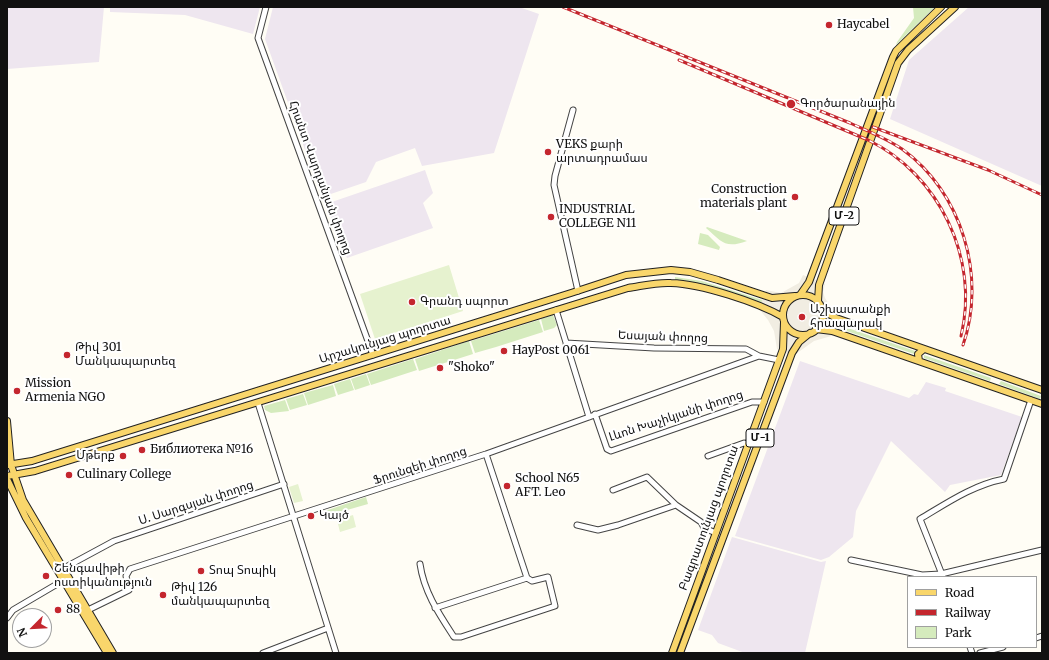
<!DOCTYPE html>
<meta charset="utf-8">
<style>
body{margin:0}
#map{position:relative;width:1049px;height:660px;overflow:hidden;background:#fffdf5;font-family:Merriweather,serif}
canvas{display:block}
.frame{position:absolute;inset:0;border:8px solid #111;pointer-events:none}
.legend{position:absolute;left:907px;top:576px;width:130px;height:72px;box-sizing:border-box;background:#fff;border:1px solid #a0a0a0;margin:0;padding:5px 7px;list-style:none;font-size:12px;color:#111}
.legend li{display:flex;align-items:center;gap:8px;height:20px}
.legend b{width:20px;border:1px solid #a0a0a0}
.north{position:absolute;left:12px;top:608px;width:40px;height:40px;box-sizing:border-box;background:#fff;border:1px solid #a0a0a0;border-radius:50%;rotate:246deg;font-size:11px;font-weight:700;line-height:16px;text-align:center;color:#111}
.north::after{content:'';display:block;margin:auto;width:14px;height:18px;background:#c4262e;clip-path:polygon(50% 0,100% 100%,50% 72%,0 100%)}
</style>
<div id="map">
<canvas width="1049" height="660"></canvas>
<div class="frame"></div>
<ul class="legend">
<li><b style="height:5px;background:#f9d66b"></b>Road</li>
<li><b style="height:5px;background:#c4262e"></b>Railway</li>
<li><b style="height:11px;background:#d5ebbd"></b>Park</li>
</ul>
<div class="north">N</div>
</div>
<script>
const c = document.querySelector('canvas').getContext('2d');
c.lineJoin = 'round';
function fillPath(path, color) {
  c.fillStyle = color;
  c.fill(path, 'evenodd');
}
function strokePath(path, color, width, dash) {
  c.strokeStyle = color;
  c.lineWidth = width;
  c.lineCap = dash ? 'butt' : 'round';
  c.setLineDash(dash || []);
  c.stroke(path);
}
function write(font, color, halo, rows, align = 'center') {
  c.font = font + ' Merriweather,"Noto Sans Armenian",serif';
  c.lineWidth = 4;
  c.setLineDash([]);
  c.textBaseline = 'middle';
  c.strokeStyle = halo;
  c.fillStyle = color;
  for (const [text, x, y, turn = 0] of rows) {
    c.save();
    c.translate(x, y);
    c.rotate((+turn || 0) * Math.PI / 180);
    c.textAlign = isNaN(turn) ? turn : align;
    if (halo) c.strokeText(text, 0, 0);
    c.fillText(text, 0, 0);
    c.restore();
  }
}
fillPath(new Path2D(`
 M7,7H104L99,62L7,69Z
 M110,7H260L253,34L185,15L110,12Z
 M273,7H519L539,14L494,153L422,166L415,148L376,162L366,182L322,197L265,39Z
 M969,7H1042V186L890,119L909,60Z
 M425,170L433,193L423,203L433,228L347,258L326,204Z
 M800,361L909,398L914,394L918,395L926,382L946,388L945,391L1022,417L1001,475L950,485L945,492L891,441L856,511L853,537L829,557L821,560L735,536Z
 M732,537L821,562L826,561L805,653H745L718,643L712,635L698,630Z`), '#eee6ef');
fillPath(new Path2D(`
 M913,7H935L896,45L897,42L914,18Z
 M706,228L707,227L747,241C725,249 722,242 706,228Z
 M700,233L708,235L720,247L719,250L698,244Z
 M675,277L702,281L769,302L768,305L701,284L675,280Z
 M553,315L557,325L554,328L544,331L541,319Z
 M539,320L543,332L496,347L493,337L496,347L475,353L471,341Z
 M836,324L915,351L914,354L835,327Z
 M469,341L473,354L419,371L415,359Z
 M924,355L991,378L990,381L924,358Z
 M413,359L417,370L371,385L367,374Z
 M366,374L370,385L355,390L351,379Z
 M350,379L354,390L338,395L334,384Z
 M1001,381L1041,396L1040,399L999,384Z
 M333,385L336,396L308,405L304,393Z
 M303,394L307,405L290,410L286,399Z
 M285,400L289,411L271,413L265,410L264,406Z
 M366,497L368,504L326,516L325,511Z`), '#d5ebbd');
fillPath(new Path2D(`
 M449,265L463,311L375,339L360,294Z
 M298,484L303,501L294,503L289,487Z
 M353,515L356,527L340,532L337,520Z`), '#e6f2cf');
fillPath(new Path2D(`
 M803,275L825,284L823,292L825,298L832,309L840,314L835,335L814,341L793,356L777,349L774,331L768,320L759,309L766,290L781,293L799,283Z`), '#f1ede2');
const minor = new Path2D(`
 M266,7L258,38L373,355
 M573,110L555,176L554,185L578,291
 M556,310L589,417
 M566,343L654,348L746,349L759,356
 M258,403L336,653
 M595,414L607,449L611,451L752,402H764
 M708,456L744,443L748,445
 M613,490L647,477L676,505
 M577,525L598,530L618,525L676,505L701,522L704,528L716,533
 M851,560L922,575L941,574L1042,550
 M420,564C424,592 439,614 454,637H461L555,606L548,577L532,581L527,578L486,454
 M64,568L114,541L284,484
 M943,577L920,519C947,503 973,485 1004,479L1031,400
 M435,608L527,578
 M88,610L129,590L126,576L130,569L486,454L759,356L779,360
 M7,618L13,610L64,580
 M1036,638L1042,636
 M970,647L972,653
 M263,653L328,628
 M980,653L1003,647`);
const major = new Path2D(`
 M783 315a20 20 0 1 1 40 0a20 20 0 1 1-40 0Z
 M800,295L809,282L893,57L896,51L941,7
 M818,301L819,285L898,63L908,50L955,7
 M822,310L836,318L1042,390
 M816,329L832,331L1042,404
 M919,361L918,354L924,349
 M7,421L11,465L23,500L113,653
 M7,465L32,461L571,293L626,275L671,270L690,272L718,280L772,298L795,296
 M7,476L35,471L628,288C642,286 657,282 671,283C701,284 757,302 783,317
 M7,479L26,518L107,653
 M672,653L783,349L784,322
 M680,653L792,353L799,342L810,333`);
strokePath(minor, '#444', 7);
strokePath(major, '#222', 8);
strokePath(minor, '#fff', 5);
strokePath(major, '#f9d66b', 6);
const rail = new Path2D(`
 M563,7L850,123C868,131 886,138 902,149C962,192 987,277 963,345
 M679,60L868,140C939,174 980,259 961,336
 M873,127L988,170L1042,195`);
strokePath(rail, '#c4262e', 3);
strokePath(rail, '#fff', 1.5, [4.5]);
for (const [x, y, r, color] of [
 [829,25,4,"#c4262e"],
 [791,104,5,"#c4262e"],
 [548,152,4,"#c4262e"],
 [795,197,4,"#c4262e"],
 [551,217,4,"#c4262e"],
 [412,302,4,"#c4262e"],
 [802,317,4,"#c4262e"],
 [504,351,4,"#c4262e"],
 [67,355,4,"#c4262e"],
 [440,368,4,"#c4262e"],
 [17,391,4,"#c4262e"],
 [142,450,4,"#c4262e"],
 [123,456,4,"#c4262e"],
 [69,475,4,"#c4262e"],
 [507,486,4,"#c4262e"],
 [311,516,4,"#c4262e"],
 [201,571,4,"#c4262e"],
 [46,576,4,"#c4262e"],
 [163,595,4,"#c4262e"],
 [58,610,4,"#c4262e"]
]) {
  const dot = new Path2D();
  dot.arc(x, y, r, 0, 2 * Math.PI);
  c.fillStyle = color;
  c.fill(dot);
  strokePath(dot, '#fff', 1.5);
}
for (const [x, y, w] of [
 [844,216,30],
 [760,438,28]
]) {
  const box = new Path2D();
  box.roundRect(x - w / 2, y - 9, w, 18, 3);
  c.fillStyle = '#fff';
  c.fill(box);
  strokePath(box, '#111', 1);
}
write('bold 11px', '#111', null, [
 ["Մ-2",844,216],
 ["Մ-1",760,438]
]);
write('12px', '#111', '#fff', [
 ["Haycabel",837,25],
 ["Գործարանային",800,104],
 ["VEKS քարի",556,145],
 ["արտադրամաս",556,159],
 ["Construction",787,190,"right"],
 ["materials plant",787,204,"right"],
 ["INDUSTRIAL",559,210],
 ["COLLEGE N11",559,224],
 ["Գրանդ սպորտ",420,302],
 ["Աշխատանքի",810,310],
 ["հրապարակ",810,324],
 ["Թիվ 301",75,348],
 ["Մանկապարտեզ",75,362],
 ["HayPost 0061",512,351],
 ["\"Shoko\"",448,368],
 ["Mission",25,384],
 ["Armenia NGO",25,398],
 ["Библиотека №16",150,450],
 ["Մթերք",115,456,"right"],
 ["Culinary College",77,475],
 ["School N65",515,479],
 ["AFT. Leo",515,493],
 ["Կայծ",319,516],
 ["Շենգավիթի",54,569],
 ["ոստիկանություն",54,583],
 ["Տոպ Տոպիկ",209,571],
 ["Թիվ 126",171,588],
 ["մանկապարտեզ",171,602],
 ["88",66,610]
], 'left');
write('12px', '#111', '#fff', [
 ["Հրանտ Վարդանյան փողոց",320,178,70],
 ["Եսայան փողոց",663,337,2],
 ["Արշակունյաց պողոտա",385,340,-17],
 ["Լևոն Խաչիկյանի փողոց",676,416,-18],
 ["Ֆրունզեի փողոց",420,466,-18],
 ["Ս. Սարգսյան փողոց",196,503,-18],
 ["Բագրատունյաց պողոտա",709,518,-70]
]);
</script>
